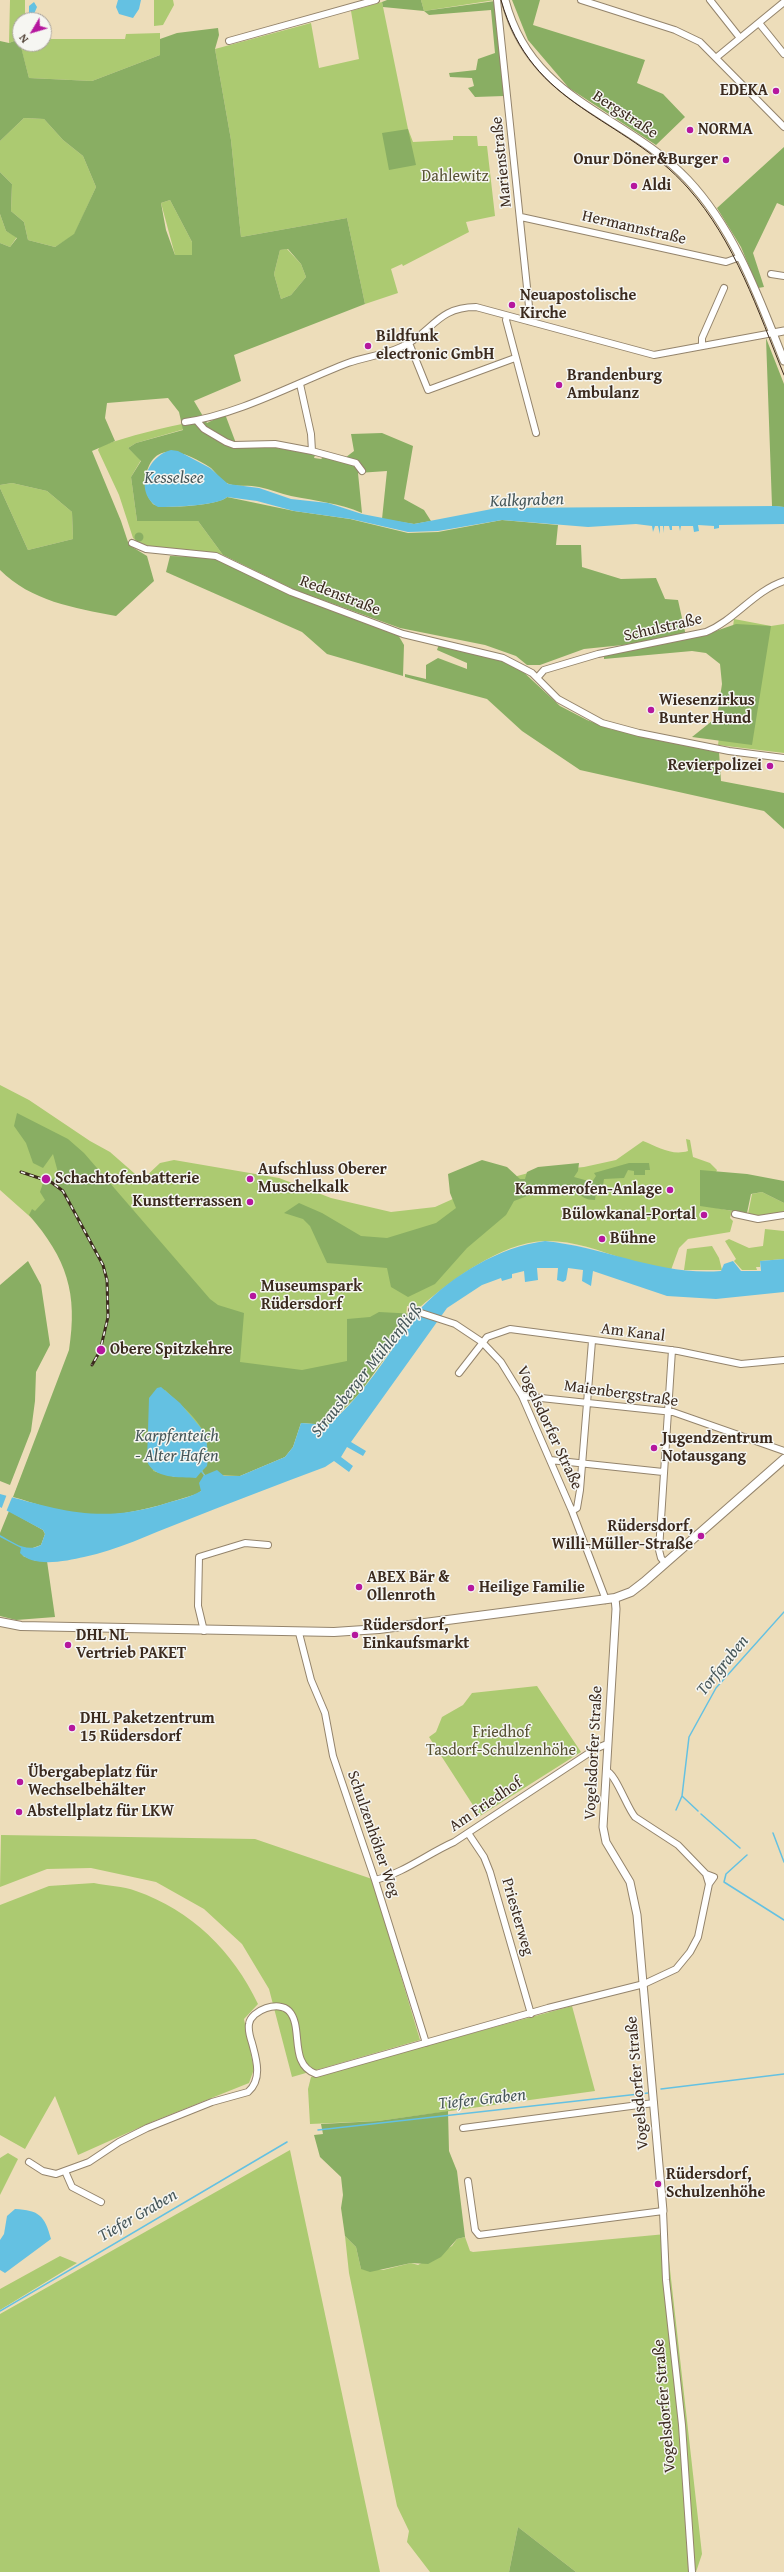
<!DOCTYPE html>
<meta charset="utf-8">
<style>
body{margin:0}
#map{position:relative;width:784px;height:2572px;overflow:hidden;background:#edddba;font-family:"Gentium Book Plus",serif}
canvas{display:block}
.north{position:absolute;left:12px;top:12px;width:40px;height:40px;box-sizing:border-box;background:#f6f6f2;border:1px solid #aba49d;border-radius:50%;rotate:232deg;font-size:11px;font-weight:700;line-height:16px;text-align:center;color:#3b2a1e}
.north::after{content:'';display:block;margin:auto;width:14px;height:18px;background:#b5179e;clip-path:polygon(50% 0,100% 100%,50% 72%,0 100%)}
</style>
<div id="map">
<canvas width="784" height="2572"></canvas>
<div class="north">N</div>
</div>
<script>
const c = document.querySelector('canvas').getContext('2d');
c.lineJoin = 'round';
function fillPath(path, color) {
  c.fillStyle = color;
  c.fill(path, 'evenodd');
}
function strokePath(path, color, width, dash) {
  c.strokeStyle = color;
  c.lineWidth = width;
  c.lineCap = dash ? 'butt' : 'round';
  c.setLineDash(dash || []);
  c.stroke(path);
}
function write(font, color, halo, rows, align = 'center') {
  c.font = font + ' "Gentium Book Plus",serif';
  c.lineWidth = 3;
  c.setLineDash([]);
  c.textBaseline = 'middle';
  c.strokeStyle = halo;
  c.fillStyle = color;
  for (const [text, x, y, turn = 0] of rows) {
    c.save();
    c.translate(x, y);
    c.rotate((+turn || 0) * Math.PI / 180);
    c.textAlign = isNaN(turn) ? turn : align;
    if (halo) c.strokeText(text, 0, 0);
    c.fillText(text, 0, 0);
    c.restore();
  }
}
fillPath(new Path2D(`
 M10,0H25V18L20,20V43L19,39L9,43Z
 M154,0H173L174,5L163,25L154,26Z
 M421,0H495L424,11Z
 M382,2L408,129L413,142L453,140V136H477L478,146H487L495,216L466,222L469,232L403,266L402,264L391,269L398,293L365,304L347,218L241,237L231,140L215,49L311,23L319,68L359,59L351,11Z
 M160,33V55L92,81L29,78L20,44H44V39H125L126,34Z
 M24,118L44,119L63,140L83,156L96,187L74,235L55,247L28,240L24,222L11,211L12,184L0,172V141Z
 M170,200L192,242V255H175L161,203Z
 M0,214L6,231L17,237L10,247L0,243Z
 M287,249L301,264L306,277L291,295L281,299L274,274L280,250Z
 M194,422L195,426L136,443L128,448L141,460L131,477L137,521H198L223,555C200,549 148,555 133,538L119,495L98,450L100,446C131,436 162,427 194,422Z
 M12,483L47,491L72,512L73,539L28,550L0,488V485Z
 M734,619L771,626L784,624V753L718,745Z
 M0,1085L29,1100L90,1141L110,1152L142,1180L160,1163L174,1160L279,1178L331,1198L391,1212L435,1207L484,1185L532,1172L584,1167L616,1160L643,1141C658,1147 672,1156 688,1151L686,1139L690,1140L693,1157L710,1163L717,1170L702,1205L732,1211L730,1218L733,1221L730,1232L688,1239L679,1248L671,1270C656,1266 639,1264 624,1259C599,1250 571,1240 544,1241C500,1243 452,1280 420,1307L407,1306L406,1316L323,1404L75,1504L15,1493L72,1347C77,1305 71,1260 41,1227C28,1214 13,1202 0,1190Z
 M762,1192L784,1203V1212L764,1216L748,1214L752,1194Z
 M765,1229L784,1231V1259L760,1261V1267H756L757,1270H742L734,1261L736,1259L725,1241L729,1239L749,1248L763,1246Z
 M712,1246L719,1258L722,1270H684L687,1249Z
 M537,1686L581,1752L480,1816L429,1737L436,1732L442,1717L463,1705L472,1693Z
 M1,1835L255,1839L372,1879L420,2040L292,2077L269,1989L242,1944L204,1909L156,1882L91,1868L47,1869L0,1887Z
 M94,1883C107,1886 123,1886 136,1891C191,1910 233,1951 258,2004L244,2019L254,2069L249,2083L154,2121L78,2155L55,2096L25,2149L0,2135V1905L49,1886Z
 M572,2006L595,2091L378,2121L310,2124L308,2089L311,2077Z
 M290,2150L380,2572H0V2314Z
 M8,2153L18,2159L0,2195V2158Z
 M666,2234L702,2554L696,2572H576L518,2527L509,2572H430L407,2542L409,2531L397,2506L349,2273L345,2236L356,2247L361,2269L383,2270L411,2263L418,2265L452,2246L457,2239L465,2237L470,2251L473,2252Z
 M60,2256L77,2263L0,2310V2289Z`), '#acca71');
fillPath(new Path2D(`
 M387,0H421L424,11L495,1L504,96L475,97L468,88L474,86L472,78L450,77L449,73L476,70L478,59L495,53L491,10L429,15L424,11L383,7L382,2Z
 M512,0H540L533,25L645,60L637,83L663,94L685,117L656,145L569,88L528,40Z
 M218,28L219,35L215,49L231,140L241,237L347,218L365,304L234,355L241,381L194,401L207,423L225,414L237,446L261,445L315,455L314,458L321,459L325,456L341,461L354,451L351,434L382,433L413,446L404,499L424,510L431,521L414,524L382,519L387,471L358,473L362,513C339,503 316,501 291,496C281,494 270,489 259,487C250,485 238,487 229,484C222,482 216,473 211,468C189,453 153,437 146,476C144,487 146,495 153,504C162,510 220,505 227,497L294,511L350,519L408,533L438,532L502,520L558,525L556,545H581L582,567L621,579L656,578L665,599L678,600L686,636L652,642L584,649L540,665H527L516,656L485,645L400,628L295,590L223,555L198,521H137L131,477L141,461L128,448L136,443L183,430L179,412L168,398L107,403L105,418L115,441L92,451L121,521L129,545L147,556L154,581L116,616C74,608 31,601 0,570V488L28,550L73,539L72,512L47,491L12,483L0,485V243L10,247L17,238L6,231L0,214V172L12,184L11,211L24,222L28,240L55,247L74,234L96,187L83,156L63,140L44,119L24,118L0,141V41L9,43L19,39L29,78L92,81L160,55V39L177,33ZM170,200L192,242V255H175L166,230L161,203ZM288,249L301,264L306,277L291,295L281,299L274,274L280,250Z
 M408,129L416,165L389,170L382,133Z
 M784,147V206L777,203L753,253L764,287L758,288L741,247L717,208Z
 M766,338L784,384V507L772,506Z
 M134.5 537a4.5 4.5 0 1 1 9 0a4.5 4.5 0 1 1-9 0Z
 M170,556L204,557L222,561L397,633L404,645L403,676L327,654L302,632L166,572Z
 M736,624L771,626L752,745L692,737L717,717L722,684L720,664L706,653L692,651L604,659V656L707,634Z
 M439,644L492,657L518,667L560,706L587,720L610,729L719,752L721,781L784,793V829L764,811L580,770L522,731L487,699L405,677V674L426,679V665L438,658L467,669V663L437,650Z
 M17,1113L68,1139L84,1153L210,1299L218,1305L244,1313L240,1362L302,1370L347,1361V1319L370,1317L379,1312L417,1314L359,1394L328,1425L301,1423L293,1447L285,1457L240,1476L205,1475L202,1471C220,1433 190,1414 165,1390L153,1471L175,1477L201,1471L204,1475L201,1491L197,1494C158,1506 121,1519 79,1514C57,1512 35,1503 13,1497L69,1350C78,1293 67,1259 29,1215L32,1209L35,1211L45,1200L40,1192L43,1183L59,1176L53,1154L43,1168L33,1163L26,1143L14,1126Z
 M482,1160L507,1167L520,1179H525L527,1172L538,1167L579,1163L578,1171L574,1177L592,1182L596,1176L594,1173L629,1163H649L650,1170H645V1175H634V1171L628,1170L624,1178L604,1179L602,1192L596,1191L595,1200C585,1200 584,1197 575,1192C555,1181 534,1194 514,1201L506,1215L467,1248L435,1284L408,1297L391,1287L387,1268L327,1263L310,1226L303,1219L284,1213L299,1203L322,1213L361,1236L387,1238L436,1223L456,1208L450,1193L448,1174Z
 M700,1170L747,1174L784,1181V1203L762,1192L751,1194L747,1213L700,1206Z
 M28,1261L41,1285L50,1345L36,1372L35,1401L31,1431L10,1485L0,1481V1285Z
 M9,1511L43,1530L45,1534L41,1545L30,1549L22,1547L23,1556L36,1561H47L55,1617L16,1620L0,1616V1533Z
 M448,2111L449,2151L457,2171L465,2237L457,2239L441,2257L428,2264L411,2263L370,2272L361,2269L356,2247L345,2236L341,2208L343,2195L341,2177L320,2157L314,2135L323,2134L321,2124L378,2121Z
 M518,2527L576,2572H509Z`), '#89ae63');
fillPath(new Path2D(`
 M118,0H141L139,9L133,18L119,14L116,7Z
 M34,2L37,7L34,14L37,20H29V6Z
 M171,450L178,451L210,468L228,484L259,488L291,499L328,503L362,514L414,524L497,508L776,506L784,507V524L719,525V528L714,529V526L698,525L699,531L694,532L693,526H681L680,531L679,526H672V530H670L669,526H664L663,533V526H660V534L658,526H655L653,532L652,526L636,524L588,527L502,520L438,531L408,532L351,519L294,511L257,501L227,497C219,506 171,507 158,507C133,492 147,456 171,450Z
 M545,1241C605,1247 660,1276 721,1271L724,1264L733,1261L741,1271H761L760,1261L784,1259V1292L716,1299L667,1296L593,1271L591,1286L582,1281L583,1270L568,1268L566,1280L563,1282L557,1280L558,1268H537L538,1280L525,1282L524,1271L512,1274V1278L502,1281L501,1278L482,1285L447,1308L351,1442L366,1451L363,1456L347,1447L341,1457L353,1466L349,1472L334,1461L325,1467C277,1485 229,1503 182,1522C150,1534 118,1550 84,1557C66,1561 34,1568 20,1553L21,1548L0,1537V1535C13,1542 26,1553 41,1545L45,1534L43,1530L0,1507V1494C63,1511 102,1524 167,1503C177,1500 191,1497 201,1491L199,1483L204,1475L201,1472L196,1478C180,1477 153,1479 147,1461L149,1398L157,1388L161,1387L180,1403L206,1434L208,1459L207,1466L202,1471L205,1475L217,1470L224,1476H240L285,1457L293,1447L301,1423L328,1425C357,1401 377,1371 398,1341C405,1330 412,1318 421,1308C453,1275 499,1247 545,1241Z
 M15,2209C39,2210 45,2216 51,2239L5,2273L0,2270V2240L4,2234L7,2216Z`), '#64c1e2');
fillPath(new Path2D(`
 M7,1494L13,1495L6,1512L1,1510Z`), '#edddba');
strokePath(new Path2D(`
 M682,1796L698,1811
 M676,1810L682,1796L689,1737L716,1688L784,1612
 M701,1814L740,1848
 M773,1833L784,1862
 M747,1855L726,1874L724,1882L784,1920
 M661,2089L784,2074
 M318,2130L648,2093
 M0,2311L287,2142`), '#64c1e2', 1.5);
const minor = new Path2D(`
 M497,0L530,316L528,321
 M581,0L675,30L700,42L784,127
 M710,0L740,38
 M759,23L784,54
 M229,41L376,0
 M717,57L784,2
 M521,217L726,262L740,257
 M771,274L784,276
 M507,316L506,320L536,433
 M409,343L428,390L515,358
 M702,346V338L724,288
 M300,384L311,434L312,451
 M197,421L204,429L226,442L234,445L275,444L312,451L356,463L362,471
 M185,422C238,415 298,382 348,363C365,357 384,355 401,347C432,334 436,307 476,307L654,355L773,333
 M132,543L146,549L216,556L291,592L403,634L503,658L532,673L558,699L602,723L639,733L729,751L784,758
 M537,678L544,670L598,654L706,632C735,620 754,591 784,581
 M735,1214L758,1219L784,1215
 M412,1310L455,1324L482,1342L501,1362L522,1396L572,1511L606,1600
 M459,1373L487,1337L510,1329L678,1351L741,1364L784,1360
 M522,1396L673,1412L784,1451
 M550,1460L663,1472
 M572,1511L577,1508L580,1490L592,1341
 M665,1563L661,1558L659,1550L672,1350
 M204,1631L198,1606L199,1557L245,1543L268,1545
 M299,1633L311,1680L325,1713L333,1756L375,1880L426,2043
 M468,1833L484,1857L490,1872L531,2014
 M706,1874L714,1877L709,1884
 M375,1880C404,1873 427,1854 454,1842L595,1749L607,1744
 M463,2128L654,2103
 M29,2162L43,2171L56,2174L89,2162L119,2142L147,2128L212,2102L248,2092C263,2079 256,2058 252,2043C250,2037 248,2030 249,2024C251,2010 279,2000 289,2011C304,2027 288,2064 316,2074L548,2008L644,1984L676,1969L690,1952L698,1937L709,1884L706,1874L678,1845L635,1817C627,1808 615,1772 606,1771
 M65,2171L72,2187L101,2202
 M468,2181L475,2230L479,2235L663,2211L666,2280L682,2425L692,2572`);
const tertiary = new Path2D(`
 M505,0C531,102 625,113 688,180C735,230 759,298 784,361
 M773,333L784,331
 M615,1598L616,1609L603,1827L606,1842L630,1882L637,1915L663,2211`);
const secondary = new Path2D(`
 M0,1622L21,1626L334,1632L379,1629L615,1598L631,1592L644,1582L784,1459`);
strokePath(minor, '#94846c', 8);
strokePath(tertiary, '#94846c', 9);
strokePath(secondary, '#94846c', 10);
strokePath(minor, '#fff', 6);
strokePath(tertiary, '#fff', 7);
strokePath(secondary, '#fff', 8);
strokePath(new Path2D(`
 M501,0C532,110 622,114 688,188C735,241 758,311 784,375`), '#3b2a1e', 1);
const rail = new Path2D(`
 M21,1172L51,1182L63,1191L103,1265L107,1280L108,1317L100,1351L92,1365`);
strokePath(rail, '#3b2a1e', 3);
strokePath(rail, '#f6f6f2', 1.5, [4.5]);
for (const [x, y, r, color] of [
 [776,91,4,"#b5179e"],
 [690,130,4,"#b5179e"],
 [726,160,4,"#b5179e"],
 [634,186,4,"#b5179e"],
 [512,305,4,"#b5179e"],
 [368,346,4,"#b5179e"],
 [559,385,4,"#b5179e"],
 [651,710,4,"#b5179e"],
 [770,766,4,"#b5179e"],
 [46,1179,5,"#b5179e"],
 [250,1179,4,"#b5179e"],
 [670,1190,4,"#b5179e"],
 [250,1202,4,"#b5179e"],
 [704,1215,4,"#b5179e"],
 [602,1239,4,"#b5179e"],
 [253,1296,4,"#b5179e"],
 [101,1350,5,"#b5179e"],
 [654,1448,4,"#b5179e"],
 [701,1536,4,"#b5179e"],
 [359,1587,4,"#b5179e"],
 [471,1588,4,"#b5179e"],
 [355,1635,4,"#b5179e"],
 [68,1645,4,"#b5179e"],
 [72,1728,4,"#b5179e"],
 [20,1782,4,"#b5179e"],
 [19,1812,4,"#b5179e"],
 [658,2184,4,"#b5179e"]
]) {
  const dot = new Path2D();
  dot.arc(x, y, r, 0, 2 * Math.PI);
  c.fillStyle = color;
  c.fill(dot);
  strokePath(dot, '#f6f6f2', 1.5);
}
write('bold 16px', '#3b2a1e', '#f6f6f2', [
 ["EDEKA",768,91,"right"],
 ["NORMA",698,130],
 ["Onur Döner&Burger",718,160,"right"],
 ["Aldi",642,186],
 ["Neuapostolische",520,296],
 ["Kirche",520,314],
 ["Bildfunk",376,337],
 ["electronic GmbH",376,355],
 ["Brandenburg",567,376],
 ["Ambulanz",567,394],
 ["Wiesenzirkus",659,701],
 ["Bunter Hund",659,719],
 ["Revierpolizei",762,766,"right"],
 ["Aufschluss Oberer",258,1170],
 ["Muschelkalk",258,1188],
 ["Schachtofenbatterie",55,1179],
 ["Kammerofen-Anlage",662,1190,"right"],
 ["Kunstterrassen",242,1202,"right"],
 ["Bülowkanal-Portal",696,1215,"right"],
 ["Bühne",610,1239],
 ["Museumspark",261,1287],
 ["Rüdersdorf",261,1305],
 ["Obere Spitzkehre",110,1350],
 ["Jugendzentrum",662,1439],
 ["Notausgang",662,1457],
 ["Rüdersdorf,",693,1527,"right"],
 ["Willi-Müller-Straße",693,1545,"right"],
 ["ABEX Bär &",367,1578],
 ["Ollenroth",367,1596],
 ["Heilige Familie",479,1588],
 ["Rüdersdorf,",363,1626],
 ["Einkaufsmarkt",363,1644],
 ["DHL NL",76,1636],
 ["Vertrieb PAKET",76,1654],
 ["DHL Paketzentrum",80,1719],
 ["15 Rüdersdorf",80,1737],
 ["Übergabeplatz für",28,1773],
 ["Wechselbehälter",28,1791],
 ["Abstellplatz für LKW",27,1812],
 ["Rüdersdorf,",666,2175],
 ["Schulzenhöhe",666,2193]
], 'left');
write('16px', '#3b2a1e', '#f6f6f2', [
 ["Bergstraße",625,115,33],
 ["Marienstraße",502,162,-96],
 ["Hermannstraße",634,228,13],
 ["Redenstraße",340,596,21],
 ["Schulstraße",663,628,-13],
 ["Am Kanal",633,1333,7],
 ["Maienbergstraße",621,1394,8],
 ["Vogelsdorfer Straße",549,1428,65],
 ["Vogelsdorfer Straße",594,1753,-87],
 ["Am Friedhof",486,1805,-34],
 ["Schulzenhöher Weg",373,1834,71],
 ["Priesterweg",517,1917,74],
 ["Vogelsdorfer Straße",638,2083,-95],
 ["Vogelsdorfer Straße",665,2406,-95]
]);
write('16px', '#575233', '#f6f6f2', [
 ["Dahlewitz",455,177],
 ["Friedhof",501,1733],
 ["Tasdorf-Schulzenhöhe",501,1751]
]);
write('italic 17px', '#475759', '#f6f6f2', [
 ["Kesselsee",174,479],
 ["Kalkgraben",527,501,-2],
 ["Strausberger Mühlenfließ",367,1371,-51],
 ["Karpfenteich",177,1437],
 ["- Alter Hafen",177,1457],
 ["Torfgraben",723,1666,-51],
 ["Tiefer Graben",482,2100,-6],
 ["Tiefer Graben",138,2216,-30]
]);
</script>
